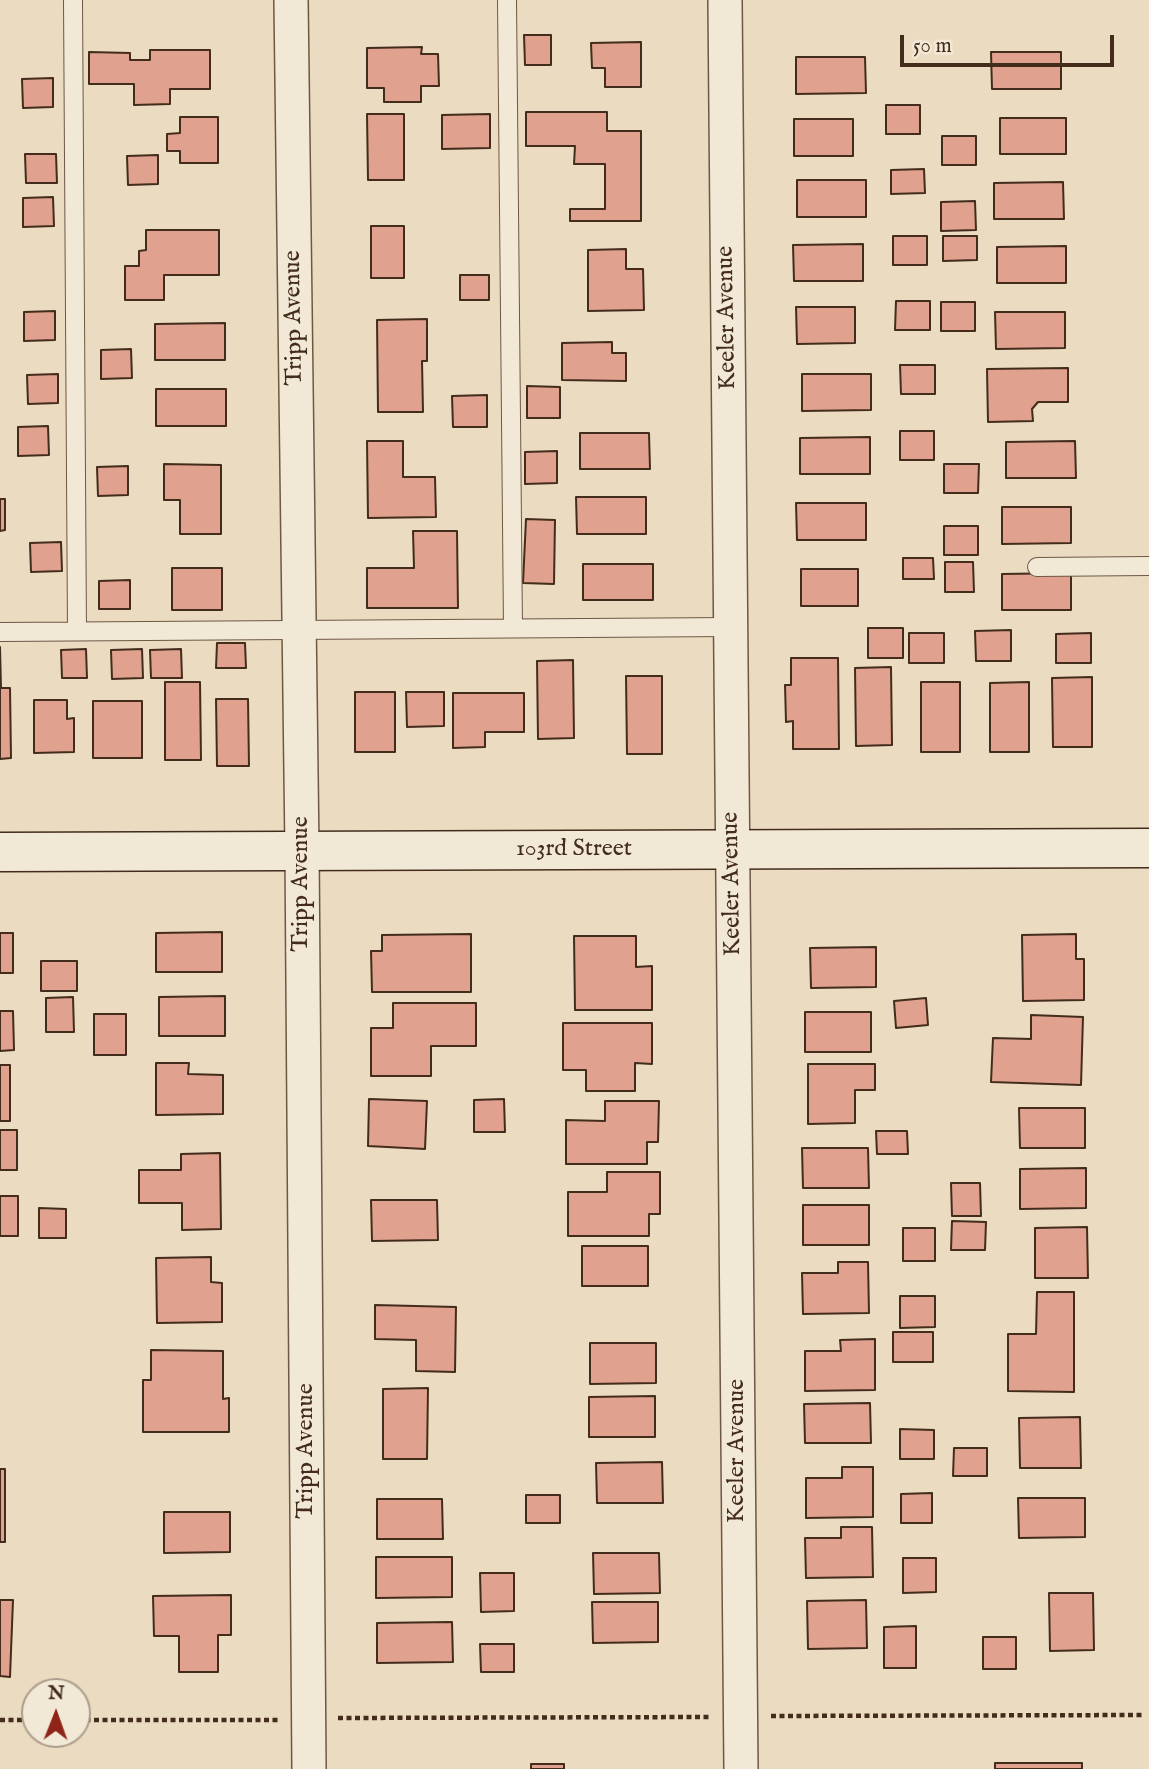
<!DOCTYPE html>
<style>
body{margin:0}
#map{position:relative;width:1149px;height:1769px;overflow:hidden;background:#ebdbc0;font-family:"IM FELL English",serif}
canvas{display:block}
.north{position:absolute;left:21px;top:1678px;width:70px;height:70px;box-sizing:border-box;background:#f2e8d6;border:2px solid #ac9d8c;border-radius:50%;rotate:1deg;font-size:19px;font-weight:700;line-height:28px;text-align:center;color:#432c1c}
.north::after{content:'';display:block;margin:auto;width:24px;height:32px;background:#8f2418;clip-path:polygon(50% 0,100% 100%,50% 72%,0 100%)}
.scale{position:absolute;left:900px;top:35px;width:214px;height:32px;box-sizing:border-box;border:4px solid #432c1c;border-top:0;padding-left:9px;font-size:21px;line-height:24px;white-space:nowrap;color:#432c1c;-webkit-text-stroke:5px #f2e8d6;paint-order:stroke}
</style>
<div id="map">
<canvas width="1149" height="1769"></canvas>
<div class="north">N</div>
<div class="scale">50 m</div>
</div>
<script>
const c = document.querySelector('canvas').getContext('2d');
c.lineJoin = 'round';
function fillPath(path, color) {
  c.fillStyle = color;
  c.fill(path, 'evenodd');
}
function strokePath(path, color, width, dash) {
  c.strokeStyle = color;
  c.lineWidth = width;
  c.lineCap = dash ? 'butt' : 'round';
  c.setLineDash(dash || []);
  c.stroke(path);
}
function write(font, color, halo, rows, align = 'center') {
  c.font = font + ' "IM FELL English",serif';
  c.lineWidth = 7;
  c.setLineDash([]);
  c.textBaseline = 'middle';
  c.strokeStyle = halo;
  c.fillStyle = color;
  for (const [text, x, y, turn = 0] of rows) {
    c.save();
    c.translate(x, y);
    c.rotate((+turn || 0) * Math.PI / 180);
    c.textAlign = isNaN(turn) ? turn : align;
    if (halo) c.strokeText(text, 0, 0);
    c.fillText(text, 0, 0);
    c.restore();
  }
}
const building = new Path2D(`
 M524,35H551V65H525Z
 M641,42V87H605V68H592L591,43Z
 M422,47L421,54H438L439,86H421V102H384V88H367V48Z
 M150,50H210V89H170V104L134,105V84H89V52L130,53V60H150Z
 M991,52H1061V89H992Z
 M796,57H865L866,93L796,94Z
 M53,78V107L23,108L22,79Z
 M886,105H920V134H886Z
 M526,112H607V131H641V221H570V209H605V164H574L575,146H526Z
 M367,114H404V180H368Z
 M490,114V148L442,149V115Z
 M180,117H218V163H180V151H167V134L180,133Z
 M1000,118H1066V154H1000Z
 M794,119H853V156H794Z
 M942,136H976V165H942Z
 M25,154H56L57,183H26Z
 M158,155V184L128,185L127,156Z
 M924,169L925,193L891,194V170Z
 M797,180H866V217H797Z
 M1063,182L1064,219H994V183Z
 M53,197L54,226L23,227V198Z
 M975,201L976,230L941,231V202Z
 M371,226H404V278H371Z
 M146,230H219V275H164V300H125V266H139V251L146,250Z
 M893,236H927V265H893Z
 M943,236H977V260L943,261Z
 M863,244V281H794L793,245Z
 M1066,246V283H997V247Z
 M626,249V269H643L644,310L588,311V250Z
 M460,275H489V300H460Z
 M896,301H930V330H895Z
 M941,302H975V331H941Z
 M796,307H855V343L797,344Z
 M55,311V340L24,341V312Z
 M995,312H1065V348L996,349Z
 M427,319V361H422L423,412H378L377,320Z
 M225,323V360H155V324Z
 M612,342V353H626V381L562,380V343Z
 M131,349L132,378L101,379V350Z
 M900,365H935V394H901Z
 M1068,368V402H1038L1032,409L1033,421L988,422L987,369Z
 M58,374V403L28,404L27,375Z
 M802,374H871V410L802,411Z
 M527,386L560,387V418H527Z
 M156,389H226V426H156Z
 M487,395V427H453L452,396Z
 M48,426L49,455L18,456V427Z
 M900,431H934V460H900Z
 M580,433H649L650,469H580Z
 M870,437V474H800V438Z
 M367,441H403V477H435L436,517L368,518Z
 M1075,441L1076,478H1006V442Z
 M557,451V483L525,484V452Z
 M164,464L221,465V534H180V500H164Z
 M944,464H979L978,493H944Z
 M128,466V495L98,496L97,467Z
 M576,497H646V534H577Z
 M0,499H5V530L0,531Z
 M796,503H866V540H797Z
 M1002,507H1071V543L1002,544Z
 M526,519L555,520L554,584L523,583Z
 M944,526H978V555H944Z
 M413,531H457L458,608H367V568H414Z
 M61,542L62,571L31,572L30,543Z
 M903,558H933L934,579H903Z
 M945,562H973L974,592H945Z
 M583,564H653V600H583Z
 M172,568H222V610H172Z
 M801,569H858V606H801Z
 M1071,573V610H1002V574Z
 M130,580V609H99V581Z
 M868,628H903V658H868Z
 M1011,630V661H976L975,631Z
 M909,633H944V663H909Z
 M1091,633V663H1056V634Z
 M217,643H245L246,668H216Z
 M0,647L1,688H10L11,758L0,759Z
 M86,649L87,678H62L61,650Z
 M142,649L143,678L112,679L111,650Z
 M181,649L182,678H151L150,650Z
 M791,658H838L839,749H793V721L786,722L785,685H791Z
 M573,660L574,738L538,739L537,661Z
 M891,667L892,745L856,746L855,668Z
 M626,676H662V754H627Z
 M1092,677V747H1053L1052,678Z
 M165,682H200L201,760H165Z
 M921,682H960V752H921Z
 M1029,682V752H990V683Z
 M355,692H395V752H355Z
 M406,692H444V726L407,727Z
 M453,693H524V732H485V747L453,748Z
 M216,699H248L249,766H217Z
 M34,700H67V719L74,718V752L34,753Z
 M93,701H142V758H93Z
 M222,932V972H156V933Z
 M0,933H13V973H0Z
 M471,934V992H372L371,951H382V935Z
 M1076,934V959H1084V1000L1023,1001L1022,935Z
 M574,936H636V967L652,966V1010H575Z
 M876,947V987L811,988L810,948Z
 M41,961H77V991H41Z
 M225,996V1036H159V997Z
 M73,997L74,1032H46V998Z
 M926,998L928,1025L896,1028L894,1001Z
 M393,1003H476V1046H431V1076H371V1028H393Z
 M0,1011H13L14,1050L0,1051Z
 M805,1012H871V1052H805Z
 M94,1014H126V1055H94Z
 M1031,1015L1083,1017L1081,1085L991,1082L993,1038L1031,1039Z
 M563,1023H652V1064L635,1063V1091H586V1070H563Z
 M156,1063H189L188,1074L223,1075V1114L156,1115Z
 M808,1064H875V1090H855V1123L808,1124Z
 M0,1065H10V1121H0Z
 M369,1099L427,1101L425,1149L368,1146Z
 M504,1099L505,1132H474V1100Z
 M605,1101H659L658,1142H647V1164H566V1120L605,1121Z
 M1019,1108H1085V1148H1020Z
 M0,1130H17V1170H0Z
 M876,1131H907L908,1154H877Z
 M802,1148H868L869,1188H803Z
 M220,1153L221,1229L182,1230V1203H139V1170H181V1154Z
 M1086,1168V1208L1020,1209V1169Z
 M607,1172H660V1214H649V1236H568V1192H607Z
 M951,1183H980L981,1216H952Z
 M0,1196H18V1236H0Z
 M371,1200H437L438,1240L372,1241Z
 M803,1205H869V1245H803Z
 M39,1208L66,1209V1238H39Z
 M952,1221L986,1222L985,1250H951Z
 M1087,1227L1088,1278H1035V1228Z
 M903,1228H935V1261H903Z
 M582,1246H648V1286H582Z
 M211,1257V1282L222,1283V1322L157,1323L156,1258Z
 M838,1262H868L869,1313L803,1314L802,1273H838Z
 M1037,1292H1074V1392L1008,1391V1334H1036Z
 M900,1296H935V1327L900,1328Z
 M375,1305L456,1307L455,1372L416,1371V1340L375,1339Z
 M893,1332H933V1362H893Z
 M875,1339V1390L805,1391V1351H841L840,1340Z
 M590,1343H656V1383L590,1384Z
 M151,1350L223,1351V1399L229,1398V1432H143V1380H151Z
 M428,1388L427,1459H383V1389Z
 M655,1396V1437H589V1397Z
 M870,1403L871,1443H805L804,1404Z
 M1080,1417L1081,1468H1020L1019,1418Z
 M900,1429L934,1430V1459H900Z
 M954,1448H987V1476H953Z
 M662,1462L663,1503H597L596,1463Z
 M842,1467H873V1517L806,1518V1478H842Z
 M0,1469H5V1542H0Z
 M932,1493V1523H901V1494Z
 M526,1495H560V1523H526Z
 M1018,1498H1085V1537L1019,1538Z
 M377,1499H442L443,1539H377Z
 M164,1512H230V1552L164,1553Z
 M841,1527H872L873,1577L806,1578L805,1538H841Z
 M593,1553H659L660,1593L594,1594Z
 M376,1557H452V1597L376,1598Z
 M903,1558H936V1592L903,1593Z
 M480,1573H514V1611L481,1612Z
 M1049,1593H1093L1094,1650L1050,1651Z
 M231,1595V1635H218V1672H179V1636H154L153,1596Z
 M0,1600H13L10,1677L0,1676Z
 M866,1600L867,1648L808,1649L807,1601Z
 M592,1602H658V1642L593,1643Z
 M452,1622L453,1662L377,1663V1623Z
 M916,1626V1668H884V1627Z
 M983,1637H1016V1669H983Z
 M480,1644H514V1672H481Z
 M995,1763H1082V1769H995Z
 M531,1764H564V1769H531Z`);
fillPath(building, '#e0a28e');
strokePath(building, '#432c1c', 2);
const lane = new Path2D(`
 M73,0L77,631
 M507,0L513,628
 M1037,567L1149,566
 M0,632L731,627`);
const street = new Path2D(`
 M291,0L302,850L309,1769
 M725,0L741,1769`);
const secondary = new Path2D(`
 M0,852L1149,848`);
strokePath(lane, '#6d5845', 20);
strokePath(street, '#6d5845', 36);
strokePath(secondary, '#432c1c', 41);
strokePath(new Path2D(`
 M771,1716L1144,1715
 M338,1718L711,1717
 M0,1720H35
 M77,1720H279`), '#432c1c', 4.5, [5, 3.5]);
strokePath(lane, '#f2e8d6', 18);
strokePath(street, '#f2e8d6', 33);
strokePath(secondary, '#f2e8d6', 38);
write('24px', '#432c1c', '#f2e8d6', [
 ["Tripp Avenue",295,318,-91],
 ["Keeler Avenue",728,318,-91],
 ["103rd Street",574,850],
 ["Tripp Avenue",302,884,-90],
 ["Keeler Avenue",733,884,-91],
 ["Tripp Avenue",307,1451,-90],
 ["Keeler Avenue",738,1451,-90]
]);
</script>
